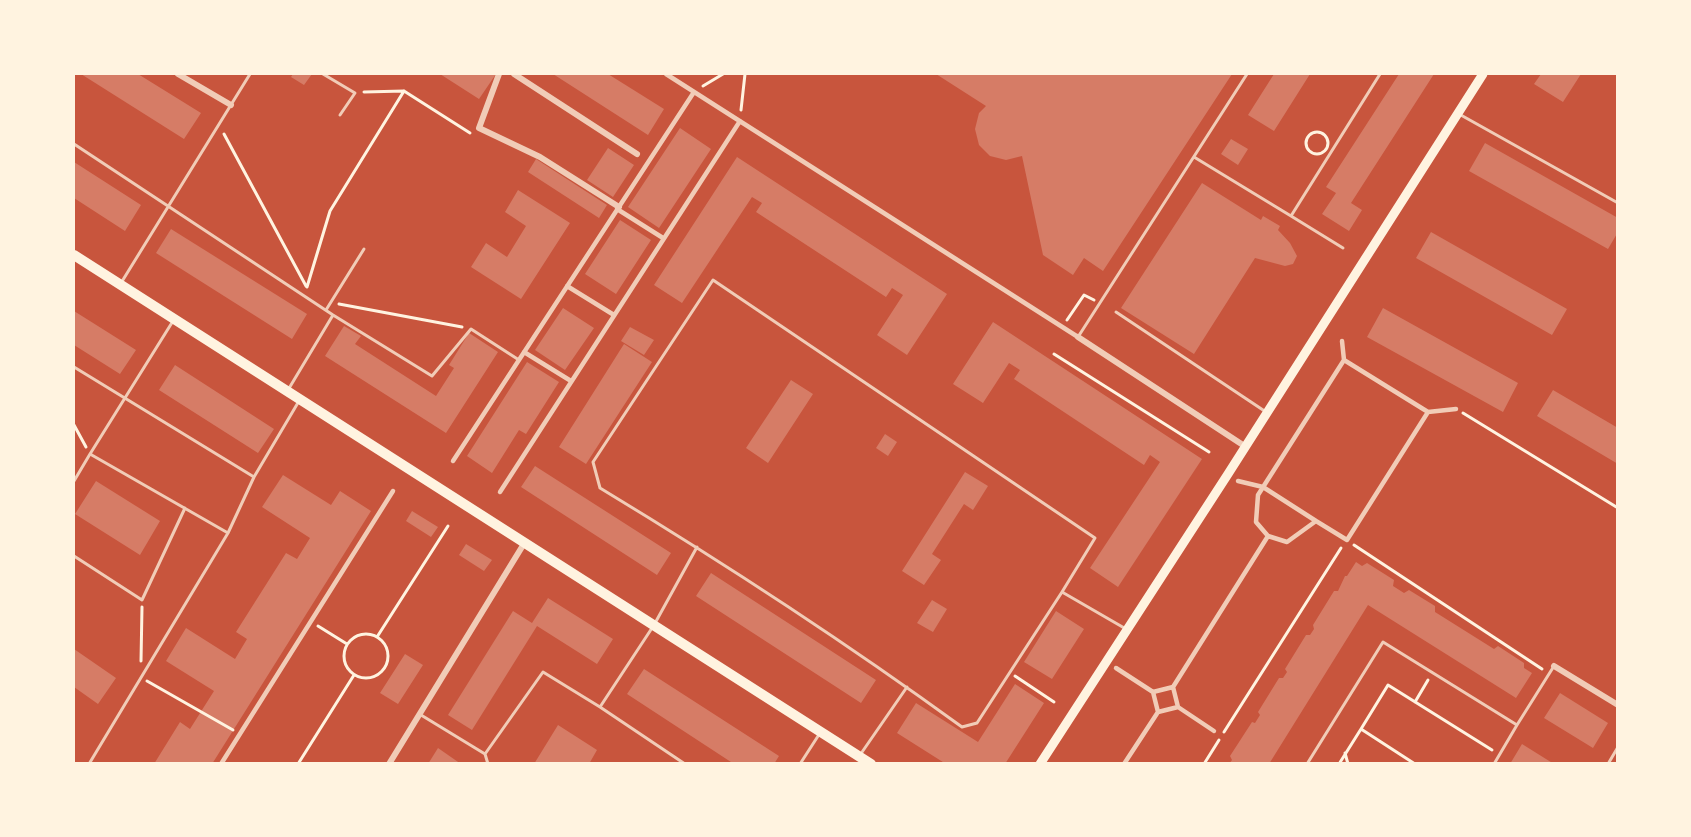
<!DOCTYPE html>
<style>
body{margin:0}
#map{position:relative;width:1691px;height:837px;overflow:hidden;background:#c8553d;font-family:Georgia,serif}
canvas{display:block}
.frame{position:absolute;inset:0;border:75px solid #fff3e0;pointer-events:none}
</style>
<div id="map">
<canvas width="1691" height="837"></canvas>
<div class="frame"></div>
</div>
<script>
const c = document.querySelector('canvas').getContext('2d');
c.lineJoin = 'round';
function fillPath(path, color) {
  c.fillStyle = color;
  c.fill(path, 'evenodd');
}
function strokePath(path, color, width, dash) {
  c.strokeStyle = color;
  c.lineWidth = width;
  c.lineCap = dash ? 'butt' : 'round';
  c.setLineDash(dash || []);
  c.stroke(path);
}
fillPath(new Path2D(`
 M81,74H138L201,113L184,139Z
 M293,74H312L304,85L291,77Z
 M440,74H496L479,99Z
 M553,74H608L664,109L648,135Z
 M936,74H1232L1103,271L1084,258L1073,275L1043,255L1022,156L1006,160L990,156L979,145L975,129L979,113L986,106Z
 M1274,74H1310L1274,131L1248,115Z
 M1399,74H1434L1351,203L1362,210L1349,231L1322,214L1336,193L1326,187Z
 M1541,74H1581L1563,102L1534,84Z
 M680,128L711,149L659,228L628,207Z
 M1231,139L1248,149L1238,165L1221,154Z
 M1485,143L1618,218V232L1608,249L1469,171Z
 M608,148L634,165L613,197L587,180Z
 M737,157L947,294L907,355L877,335L903,295L892,288L886,297L756,212L762,203L752,197L682,303L654,285Z
 M536,159L607,205L599,218L528,172Z
 M74,162L141,205L125,231L74,198Z
 M1202,183L1261,220L1263,216L1280,226L1278,230L1290,243L1297,256L1293,264L1285,266L1255,258L1194,354L1121,308Z
 M518,190L570,223L521,299L471,267L486,243L507,257L526,226L505,212Z
 M620,220L651,240L616,294L585,274Z
 M171,229L307,314L292,339L156,253Z
 M1431,232L1567,309L1552,335L1416,258Z
 M563,308L594,328L565,370L535,350Z
 M1383,308L1518,383L1503,412L1367,337Z
 M74,311L136,350L120,374L74,345Z
 M993,322L1202,459L1118,587L1090,568L1160,462L1150,455L1144,465L1014,379L1020,370L1009,363L983,403L953,384Z
 M344,326L361,336L355,344L436,396L454,368L449,365L469,333L498,352L446,433L325,356Z
 M630,327L654,340L644,355L621,341Z
 M624,344L652,362L586,464L559,447Z
 M527,362L559,382L526,434L519,430L492,473L467,456Z
 M175,365L274,429L258,453L159,390Z
 M791,380L813,394L768,463L746,448Z
 M1553,390L1618,428V464L1537,416Z
 M885,434L897,442L888,456L876,448Z
 M535,466L671,553L657,575L521,487Z
 M965,472L988,486L973,510L964,504L932,554L941,560L924,585L902,571Z
 M283,475L331,505L340,491L371,511L212,764H154L180,722L190,729L214,691L166,661L186,628L235,659L247,639L236,632L286,553L297,559L310,538L262,507Z
 M96,481L160,521L140,555L75,514Z
 M412,511L438,527L431,537L406,521Z
 M466,544L492,560L484,571L459,555Z
 M1356,562L1362,566L1367,563L1394,580L1393,586L1404,593L1409,590L1435,606V612L1494,649L1498,646L1524,663V668L1532,673L1516,698L1368,605L1269,764H1229L1232,760L1230,756L1252,722L1255,723L1260,715L1258,712L1279,678H1283L1287,672L1285,669L1306,635H1310L1314,629L1313,625L1334,591H1338L1345,576H1347Z
 M711,573L876,680L861,703L696,596Z
 M548,598L613,639L597,664L537,626L472,730L448,715L513,611L532,623Z
 M932,600L947,609L933,632L917,623Z
 M1056,611L1084,629L1052,679L1024,662Z
 M74,649L116,678L98,704L74,687Z
 M405,654L423,665L398,704L380,693Z
 M644,669L779,756L774,764H734L627,694Z
 M1015,684L1044,703L1005,764H946L897,733L916,703L978,742Z
 M1560,693L1608,723L1593,748L1544,718Z
 M558,725L597,750L589,764H534Z
 M1522,744L1554,764H1510Z
 M438,748L461,764H428Z`), '#d67c66');
strokePath(new Path2D(`
 M703,86L723,74
 M364,92L404,91
 M741,110L745,74
 M1306 143a11 11 0 1 1 22 0a11 11 0 1 1-22 0Z
 M224,134L306,286
 M307,287L330,211L404,91L470,133
 M339,304L462,327
 M1067,320L1084,295L1094,300
 M1054,354L1209,452
 M1463,413L1618,508
 M74,425L86,447
 M1354,545L1542,669
 M318,626L347,644
 M344 656a22 22 0 1 1 44 0a22 22 0 1 1-44 0Z
 M377,637L448,526
 M141,661L142,607
 M1015,676L1054,702
 M147,681L233,730
 M1415,702L1428,680
 M1361,729L1388,685L1492,750
 M1224,732L1341,548
 M1345,753L1348,764
 M298,764L354,675
 M1204,764L1219,740
 M1339,764L1361,729L1415,764`), '#fff3e0', 3);
strokePath(new Path2D(`
 M323,74L355,93L340,115
 M1459,114L1618,203
 M74,144L333,315L432,376L471,329L519,360
 M1194,157L1291,216
 M1343,248L1291,216L1380,74
 M121,283L250,74
 M326,310L364,249
 M1116,312L1266,412
 M1078,337L1247,74
 M74,367L254,477
 M288,390L333,315
 M90,454L173,321
 M74,481L90,454L228,533
 M74,556L142,600L185,508
 M1062,592L977,723L962,727C845,642 724,563 600,488L593,462L713,280L1095,538L1062,592L1126,629
 M421,715L485,754L488,764
 M485,754L543,672L600,707
 M860,755L907,687
 M89,764L228,533L254,477L299,401
 M685,764L600,707L654,625L697,547
 M800,764L820,733
 M1307,764L1383,642L1517,725L1554,666
 M1494,764L1517,725
 M1608,764L1618,747`), '#f1ccb7', 3);
strokePath(new Path2D(`
 M666,74L1078,337
 M617,209L663,238
 M567,286L614,315
 M1342,341L1344,360
 M524,352L571,381
 M1428,412L1456,409
 M453,461L694,92
 M1238,481L1263,487L1316,521
 M500,492L740,121
 M1116,668L1153,692
 M1173,687L1268,536L1256,522L1258,495L1344,360L1428,412L1347,540L1316,521L1287,542L1268,536
 M1178,707L1214,731
 M221,764L393,491
 M1124,764L1158,712L1178,707L1173,687L1153,692L1158,712`), '#f1ccb7', 4.5);
strokePath(new Path2D(`
 M178,74L231,105
 M499,74L479,128L540,157L619,207
 M514,74L637,154
 M1078,337L1246,447
 M1554,666L1618,705
 M389,764L525,542`), '#f1ccb7', 6);
strokePath(new Path2D(`
 M1040,764L1228,474L1483,74`), '#fff3e0', 9);
strokePath(new Path2D(`
 M74,255L871,764`), '#fff3e0', 10);
</script>
